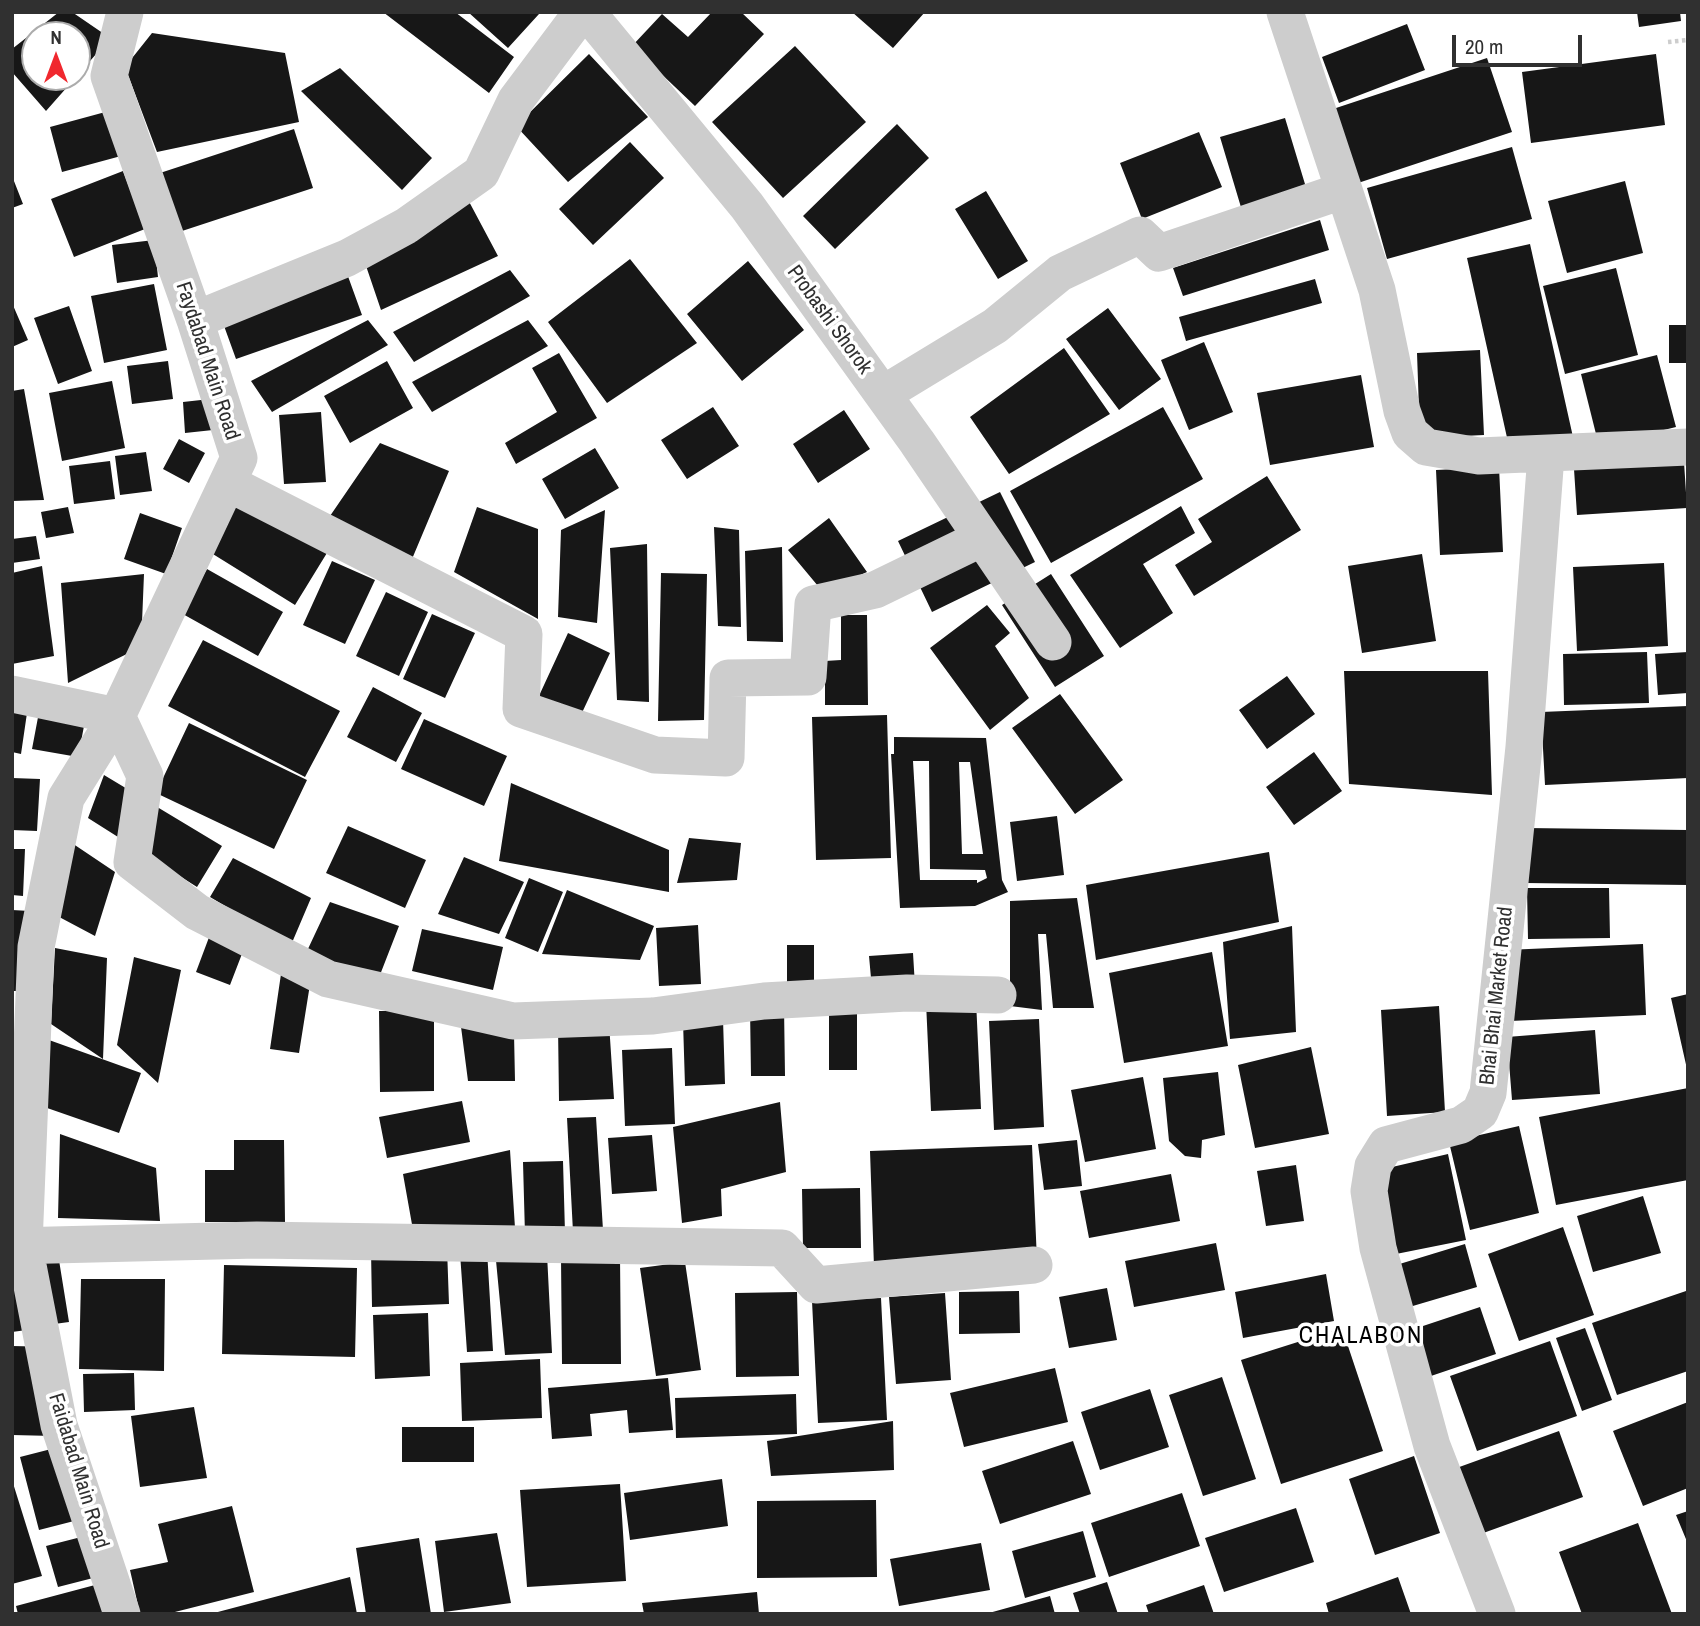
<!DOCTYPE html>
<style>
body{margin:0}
#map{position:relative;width:1700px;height:1626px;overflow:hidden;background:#fff;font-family:"Archivo Narrow",sans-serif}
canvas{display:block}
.frame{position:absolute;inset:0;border:14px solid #303030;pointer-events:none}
.north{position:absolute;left:21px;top:21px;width:70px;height:70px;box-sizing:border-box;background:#fff;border:2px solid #acacac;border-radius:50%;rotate:0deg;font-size:19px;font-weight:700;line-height:28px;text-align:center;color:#303030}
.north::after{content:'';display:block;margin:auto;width:24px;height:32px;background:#f0282e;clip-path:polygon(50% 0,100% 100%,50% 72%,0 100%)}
.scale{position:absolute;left:1452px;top:35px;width:130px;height:32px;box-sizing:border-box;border:4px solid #303030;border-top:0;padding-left:9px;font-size:21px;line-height:24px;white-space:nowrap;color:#303030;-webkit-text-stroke:5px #fff;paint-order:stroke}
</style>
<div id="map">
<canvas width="1700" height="1626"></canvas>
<div class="frame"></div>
<div class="north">N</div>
<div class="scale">20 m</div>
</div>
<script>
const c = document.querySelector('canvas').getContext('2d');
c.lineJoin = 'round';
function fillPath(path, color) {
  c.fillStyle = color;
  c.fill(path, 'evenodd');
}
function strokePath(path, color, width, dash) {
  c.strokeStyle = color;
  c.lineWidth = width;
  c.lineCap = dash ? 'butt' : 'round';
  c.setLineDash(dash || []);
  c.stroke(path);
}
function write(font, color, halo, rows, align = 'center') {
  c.font = font + ' "Archivo Narrow",sans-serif';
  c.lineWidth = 7;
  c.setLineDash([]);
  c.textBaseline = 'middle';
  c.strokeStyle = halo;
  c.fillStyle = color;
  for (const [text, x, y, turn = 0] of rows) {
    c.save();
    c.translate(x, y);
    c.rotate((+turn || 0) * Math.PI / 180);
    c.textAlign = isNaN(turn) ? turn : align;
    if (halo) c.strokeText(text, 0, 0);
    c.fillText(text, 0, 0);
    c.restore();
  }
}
fillPath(new Path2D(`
 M59,12H72L110,38L77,76V35H35V77H76L46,111L12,72V49Z
 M383,12H455L514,57L489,93Z
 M468,12H538L539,14L508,48Z
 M712,12H741L764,34L695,106L632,46L662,14L688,37Z
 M852,12H925L893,48Z
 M1637,12H1680L1681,21L1639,27Z
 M1407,24L1425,70L1339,103L1322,57Z
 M152,33L285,53L299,122L157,152L125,67Z
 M795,46L866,122L783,198L712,122Z
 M589,54L648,117L568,182L516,126Z
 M1656,54L1665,125L1531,143L1522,72Z
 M1487,58L1512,132L1355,184L1330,110Z
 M340,68L432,158L402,190L301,91Z
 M109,111L121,156L62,172L50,127Z
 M1285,118L1308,194L1243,214L1220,137Z
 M897,124L929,158L835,249L803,216Z
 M294,129L313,188L179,232L160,173Z
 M1199,132L1222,187L1142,219L1120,163Z
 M630,142L664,178L593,245L559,209Z
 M1512,147L1532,219L1387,259L1367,188Z
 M123,171L145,229L74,257L51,199Z
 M12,176L23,204L12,208Z
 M457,179L498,256L381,310L364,260Z
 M1625,181L1643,253L1567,273L1548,201Z
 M986,191L1028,261L998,279L955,209Z
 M1320,220L1329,250L1183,296L1173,268Z
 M154,240L158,277L117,283L112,245Z
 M1530,244L1573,437L1510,451L1467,258Z
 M341,257L362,315L236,359L215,301Z
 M630,259L697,343L607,403L548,322Z
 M748,261L804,330L742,381L687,314Z
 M1616,268L1638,355L1565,374L1543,286Z
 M510,270L530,296L414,362L393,332Z
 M1315,279L1322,303L1186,341L1179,317Z
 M154,284L167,350L104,363L91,296Z
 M12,303L28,340L12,347Z
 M69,306L92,371L58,384L34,318Z
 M1108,308L1161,379L1119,410L1066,339Z
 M368,320L388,345L272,412L251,381Z
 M528,320L548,346L432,412L412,382Z
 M1669,325H1688V363H1669Z
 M1204,342L1233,412L1189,430L1161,360Z
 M1064,348L1110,414L1009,474L970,417Z
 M1480,350L1484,435L1420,438L1417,353Z
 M559,353L597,418L516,464L505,443L557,412L532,368Z
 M1657,355L1676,427L1599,446L1581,374Z
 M168,361L173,399L132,404L127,366Z
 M387,361L413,408L350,443L324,396Z
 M1361,375L1374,447L1270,465L1257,393Z
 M112,381L125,448L62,461L49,393Z
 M24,389L44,500L12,501V391Z
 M210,399L213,430L185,433L183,402Z
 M713,407L739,446L687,479L661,440Z
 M1163,407L1203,479L1051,563L1010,491Z
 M844,410L870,449L818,483L793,444Z
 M321,412L326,482L284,484L279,415Z
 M179,439L205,453L189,483L163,469Z
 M380,443L449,471L412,559L330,516Z
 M595,448L619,488L565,519L542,479Z
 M146,452L152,491L120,495L115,456Z
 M110,461L115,499L74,504L69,466Z
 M1684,462L1687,508L1577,515L1574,469Z
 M1499,467L1503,552L1440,555L1436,470Z
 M1267,476L1301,530L1194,596L1175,565L1212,542L1198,519Z
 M1000,492L1035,562L932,612L898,541Z
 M243,495L330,548L295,605L208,551Z
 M1181,506L1195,533L1143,564L1173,613L1120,648L1070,575Z
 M68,507L74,533L46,538L41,512Z
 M477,507L538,529V619L454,572Z
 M605,510L597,623L558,617L561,530Z
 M140,513L182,528L166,574L124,559Z
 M829,518L867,572L823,592L788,550Z
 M714,527L739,530L741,627L718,626Z
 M36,536L40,559L12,563V539Z
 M647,544L649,702L617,700L610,548Z
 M782,547L783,642L747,641L745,551Z
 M1422,554L1436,641L1362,653L1348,566Z
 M332,561L375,580L345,644L303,625Z
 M1664,563L1668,646L1577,651L1573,567Z
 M42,566L54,656L12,664V573Z
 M207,569L283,612L258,656L181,613Z
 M661,573L707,574L704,720L658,721Z
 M144,574L141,647L68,683L61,583Z
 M1051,574L1104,656L1055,687L1002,605Z
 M386,592L428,612L399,676L356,656Z
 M987,605L1010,633L995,646L1029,698L990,730L930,648Z
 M432,614L475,633L445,698L403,679Z
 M841,615H867L868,705H825V661L841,660Z
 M568,633L610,653L580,717L538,698Z
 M203,640L340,711L305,777L168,706Z
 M1647,652L1649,703L1564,705L1563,654Z
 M1688,652V693L1658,695L1655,654Z
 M1344,671H1488L1492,795L1349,784Z
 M1287,676L1315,714L1267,749L1239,710Z
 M373,687L422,713L396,762L347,737Z
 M1060,694L1123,780L1075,814L1012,728Z
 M1688,706V778L1545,785L1541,712Z
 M12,710L27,713L21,754L12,752Z
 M39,712L85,721L78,757L32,749Z
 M887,715L891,858L816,860L812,717Z
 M424,719L507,756L484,806L401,769Z
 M189,723L307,780L274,849L156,793Z
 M894,737L986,738L1002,880L1008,892L975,906L900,908L891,754H894ZM913,761H929L930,869L985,870L987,878L977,883V880H920ZM959,762H970L983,854H962Z
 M1314,752L1342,791L1294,825L1266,787Z
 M104,775L222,846L197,887L88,818Z
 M12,778L40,779L37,831L12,830Z
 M511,783L669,850V892L499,861Z
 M1057,816L1064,875L1017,881L1010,822Z
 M348,826L426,860L405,908L326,873Z
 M1526,828L1688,830V885L1525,883Z
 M51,829L115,872L95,936L31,902Z
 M689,838L741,843L737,880L677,883Z
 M12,849H25L23,896L12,895Z
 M1269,852L1279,922L1096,960L1086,885Z
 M464,857L524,882L499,934L438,914Z
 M233,858L311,898L291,945L210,897Z
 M529,878L563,892L538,952L505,938Z
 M1527,888H1609L1610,938L1528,939Z
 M567,890L654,926L640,960L542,954Z
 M1077,898L1094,1008H1053L1046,934H1038L1042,1010L1010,1006V901Z
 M330,902L399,926L378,980L307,951Z
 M12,910L30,911L27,991H12Z
 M698,925L701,984L659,986L656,928Z
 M1292,926L1296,1032L1230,1039L1223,942Z
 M422,929L503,947L493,990L412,971Z
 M211,932L245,946L230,985L196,972Z
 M1643,944L1646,1015L1510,1021L1506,950Z
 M787,945H814V989L787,990Z
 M55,948L107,958L103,1059L51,1024Z
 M1212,952L1228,1046L1124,1063L1109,973Z
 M913,953L915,986L872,989L869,956Z
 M134,957L181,970L158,1083L117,1045Z
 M281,974L311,978L299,1053L270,1049Z
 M1688,994V1069H1687L1671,998Z
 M976,1000L981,1109L931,1111L926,1002Z
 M829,1002H857V1070H829Z
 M784,1006L785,1076H751L750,1007Z
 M1439,1006L1445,1112L1387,1116L1381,1010Z
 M379,1011H434V1091L380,1092Z
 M460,1019L514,1033L515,1081H468Z
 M723,1019L725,1084L685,1086L683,1021Z
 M1039,1019L1044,1127L994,1130L989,1021Z
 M609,1023L614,1099L559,1101L558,1025Z
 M1595,1030L1600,1094L1512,1100L1507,1037Z
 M49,1040L141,1073L119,1133L27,1101Z
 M1311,1047L1329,1134L1255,1148L1238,1065Z
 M672,1048L675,1124L625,1126L622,1050Z
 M1218,1072L1225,1135L1202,1140L1201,1158L1185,1156L1169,1141L1163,1078Z
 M1143,1077L1156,1149L1085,1162L1071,1090Z
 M1688,1088V1180L1556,1205L1539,1117Z
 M462,1101L470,1142L387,1158L379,1117Z
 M780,1102L786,1172L721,1189L722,1216L682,1223L673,1127Z
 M596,1117L603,1230L573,1232L567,1118Z
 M1519,1126L1539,1213L1470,1230L1449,1142Z
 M60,1134L156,1168L160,1221L58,1218Z
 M652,1135L657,1191L612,1194L608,1138Z
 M234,1140H284L285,1222H205V1170H234Z
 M1077,1140L1082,1186L1044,1190L1038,1144Z
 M1032,1145L1037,1261L874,1267L870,1151Z
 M510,1150L515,1228L413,1230L403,1174Z
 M1448,1154L1466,1240L1391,1255L1375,1171Z
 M563,1161L565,1233L525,1235L523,1162Z
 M1296,1165L1304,1221L1266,1226L1257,1171Z
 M1171,1174L1180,1221L1089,1238L1080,1191Z
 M860,1188L861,1248H803L802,1189Z
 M1643,1196L1661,1253L1593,1272L1577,1216Z
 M1563,1227L1594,1315L1519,1341L1488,1254Z
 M1216,1243L1225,1290L1134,1307L1125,1261Z
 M1465,1244L1477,1287L1406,1308L1393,1266Z
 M447,1248L449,1304L372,1307L371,1250Z
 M487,1250L493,1351L467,1352L460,1253Z
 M495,1250L547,1254L552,1353L505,1355Z
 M58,1254L69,1322L47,1325L37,1257Z
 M620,1256L621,1364H562L561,1257Z
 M685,1262L701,1370L656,1376L640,1268Z
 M224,1265L357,1268L355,1357L222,1354Z
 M1326,1274L1334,1321L1243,1338L1235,1292Z
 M12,1276L34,1329L12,1332Z
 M81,1279H165L164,1371L79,1369Z
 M1107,1288L1117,1340L1069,1348L1059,1297Z
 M1019,1291L1020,1333L959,1334V1292Z
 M1686,1291L1688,1371L1617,1395L1592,1323Z
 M797,1292L799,1376L736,1377L735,1293Z
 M945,1293L951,1380L896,1384L889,1297Z
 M881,1298L887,1420L818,1423L812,1301Z
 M1480,1307L1496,1354L1428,1377L1411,1330Z
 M428,1313L430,1376L375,1379L373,1315Z
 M1342,1328L1383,1451L1281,1484L1241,1360Z
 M1585,1328L1612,1400L1582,1411L1556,1338Z
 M1550,1341L1577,1416L1477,1451L1450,1376Z
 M12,1346L56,1347L54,1436L12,1435Z
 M540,1359L542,1418L462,1421L460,1363Z
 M1055,1368L1068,1422L964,1447L950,1393Z
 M134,1373L135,1410L84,1412L83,1374Z
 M1222,1377L1256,1479L1203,1496L1169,1395Z
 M668,1378L673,1430L629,1433L627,1410L590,1414L592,1436L552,1439L548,1388Z
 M1150,1389L1169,1447L1100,1470L1081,1412Z
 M796,1394L797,1434L676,1438L675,1398Z
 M1688,1402V1488L1643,1506L1613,1431Z
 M194,1407L207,1478L140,1487L131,1416Z
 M893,1421L894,1470L771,1476L767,1441Z
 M402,1427H474V1462H402Z
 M1559,1431L1583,1497L1475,1536L1451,1470Z
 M1073,1441L1091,1494L1000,1524L982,1471Z
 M59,1447L78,1520L39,1530L20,1457Z
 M1414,1456L1440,1533L1375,1555L1349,1479Z
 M722,1479L728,1526L630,1540L624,1493Z
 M12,1480L42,1576L12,1584Z
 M620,1484L626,1581L527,1587L520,1490Z
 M1182,1493L1200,1546L1109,1577L1091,1523Z
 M876,1500L877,1577L757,1578V1501Z
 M232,1506L254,1592L167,1614H140L130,1570L168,1562L158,1524Z
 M1296,1508L1314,1562L1224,1592L1205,1538Z
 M1688,1511V1544L1676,1515Z
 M1638,1523L1672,1614H1582L1559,1552Z
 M1083,1531L1096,1577L1025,1598L1012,1551Z
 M497,1533L511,1603L444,1612L435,1541Z
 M85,1536L97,1577L58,1587L46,1546Z
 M419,1538L431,1614H366L356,1548Z
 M981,1543L990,1590L899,1606L890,1559Z
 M350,1577L357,1614H214V1613Z
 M1398,1577L1411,1614H1329L1326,1603Z
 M1107,1582L1118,1614H1080L1073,1593Z
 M95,1585L103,1614H18L16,1606Z
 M1204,1585L1214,1614H1149L1146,1605Z
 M757,1592L759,1614H644L642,1603Z
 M1050,1596L1055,1614H989V1613Z`), '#171717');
strokePath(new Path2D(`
 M1668,42L1688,40`), '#cdcdcd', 4.5, [3.5, 3.5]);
strokePath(new Path2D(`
 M587,12L747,206L917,442L1053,642
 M1285,12L1377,290L1402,411L1410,433L1426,447L1479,456L1688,447
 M195,320L347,258L406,226L481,173L516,100L582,12
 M883,394L995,326L1060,273L1140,235L1159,253L1342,191
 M228,483L524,634L521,709L655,755L726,758L728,678L808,677L813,604L875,590L982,538
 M12,694L117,716L239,458L195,320L109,76L125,12
 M117,716L145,776L132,862L197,912L328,979L513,1021L653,1016L764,1001L907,993L998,995
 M117,716L66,798L36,947L24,1245L59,1425L122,1614
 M12,1246L257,1240L782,1248L816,1285L1034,1265
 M1497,1614L1432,1446L1378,1248L1369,1191L1373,1166L1386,1145L1461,1125L1480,1112L1488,1093L1524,747L1546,455`), '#cdcdcd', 37);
write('21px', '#303030', '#fff', [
 ["Probashi Shorok",829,320,54],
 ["Faydabad Main Road",207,361,72],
 ["Bhai Bhai Market Road",1497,996,-84],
 ["Faidabad Main Road",78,1471,73]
]);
c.letterSpacing = '2px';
write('24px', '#000', '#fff', [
 ["CHALABON",1361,1337]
]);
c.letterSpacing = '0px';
</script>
